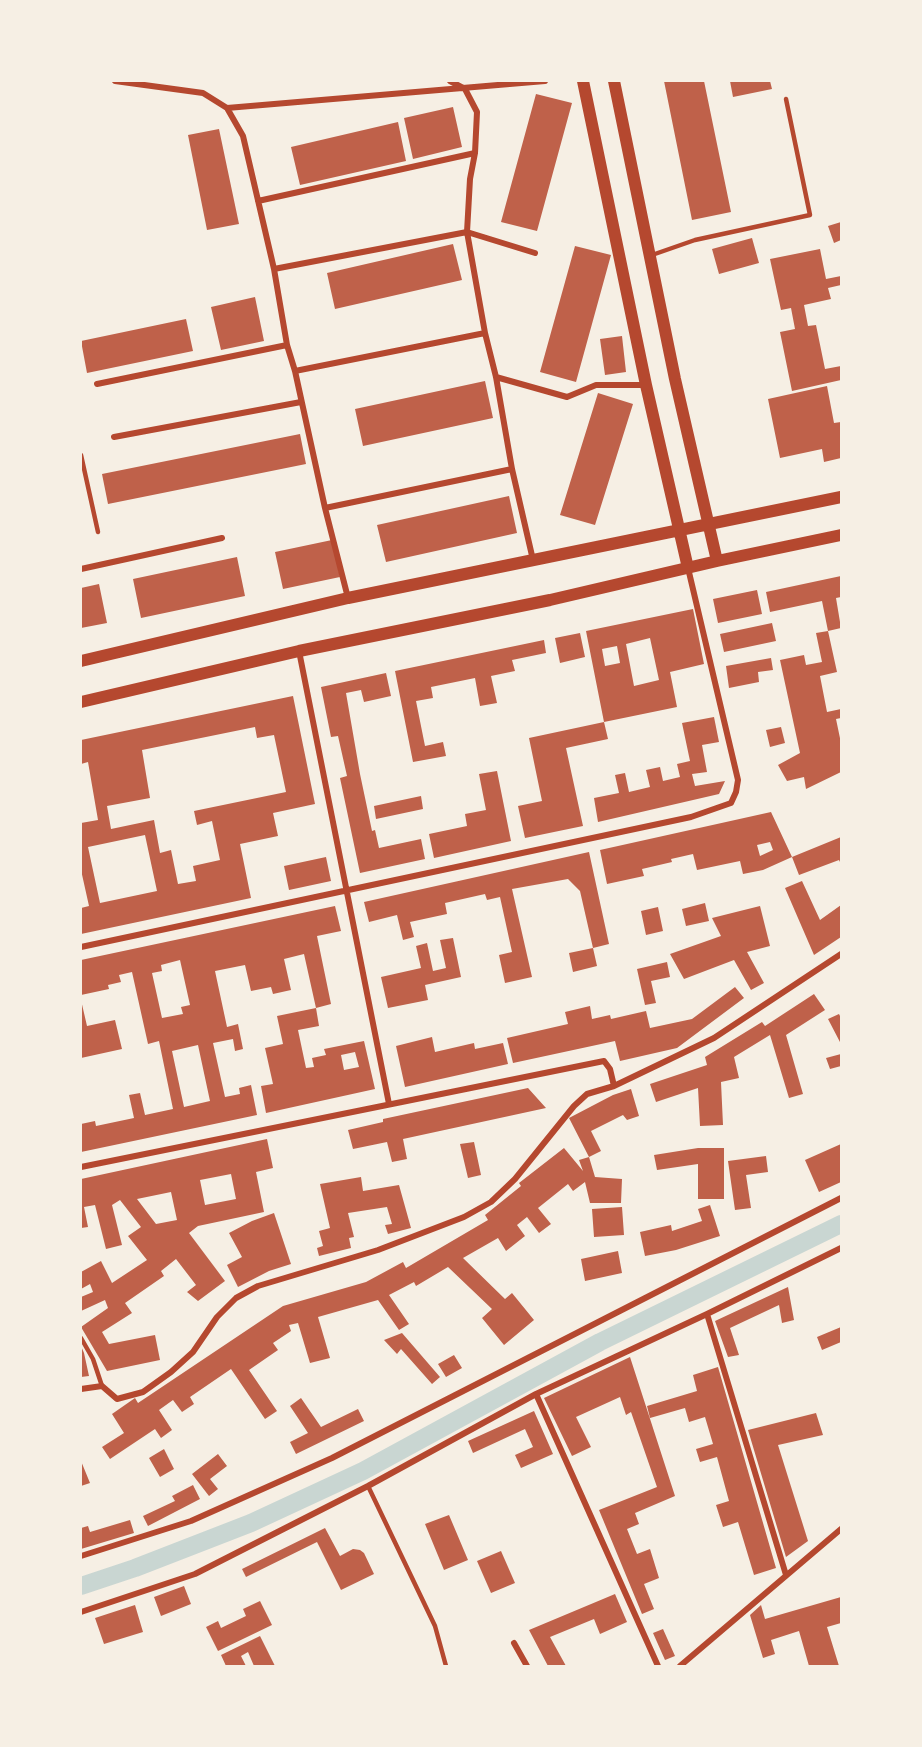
<!DOCTYPE html>
<style>
body{margin:0}
#map{position:relative;width:922px;height:1747px;overflow:hidden;background:#f6efe4;font-family:"Libre Baskerville",serif}
canvas{display:block}
.frame{position:absolute;inset:0;border:82px solid #f6efe4;pointer-events:none}
</style>
<div id="map">
<canvas width="922" height="1747"></canvas>
<div class="frame"></div>
</div>
<script>
const c = document.querySelector('canvas').getContext('2d');
c.lineJoin = 'round';
function strokePath(path, color, width, dash) {
  c.strokeStyle = color;
  c.lineWidth = width;
  c.lineCap = dash ? 'butt' : 'round';
  c.setLineDash(dash || []);
  c.stroke(path);
}
function fillPath(path, color) {
  c.fillStyle = color;
  c.fill(path, 'evenodd');
}
strokePath(new Path2D(`
 M81,1586L135,1568L251,1523L363,1471L600,1342L841,1224`), '#c9d6d2', 18);
fillPath(new Path2D(`
 M664,81H704L731,212L692,220Z
 M730,81H770L772,89L733,97Z
 M536,94L572,103L537,231L501,222Z
 M453,107L462,147L413,159L404,118Z
 M398,122L406,161L300,185L291,147Z
 M219,129L239,224L207,230L188,135Z
 M841,222V240L834,243L828,226Z
 M752,238L759,263L719,274L712,249Z
 M453,244L462,280L335,309L327,273Z
 M575,246L611,255L576,382L540,372Z
 M820,249L826,279L841,276V285L828,288L831,299L804,305L808,326L816,325L825,369L841,366V380L792,391L780,332L795,329L791,308L781,310L770,259Z
 M255,297L264,341L221,350L211,307Z
 M186,319L193,351L87,373L81,341Z
 M622,336L626,372L605,375L600,339Z
 M485,381L493,418L363,446L355,409Z
 M827,386L834,423L841,422V458L824,462L822,449L780,458L768,399Z
 M598,393L633,404L595,525L560,515Z
 M300,434L306,464L108,504L102,474Z
 M509,496L517,533L386,562L377,525Z
 M332,540L340,577L283,589L275,552Z
 M237,557L245,596L141,618L133,579Z
 M841,576V597L836,598L841,628L828,631L822,601L770,612L766,592Z
 M99,584L107,623L81,628V588Z
 M757,590L762,614L718,623L713,599Z
 M693,609L704,664L670,672L677,707L604,722L608,739L566,748L583,826L525,838L518,806L542,801L529,738L604,722L586,631ZM650,638L659,680L634,686L626,644ZM617,646L620,663L605,666L602,649Z
 M772,623L776,641L724,652L720,634Z
 M828,631L837,672L820,676L827,712L841,709V718L836,719L841,743V772L806,789L804,777L787,781L778,765L800,753L780,660L804,655L806,665L822,662L816,633Z
 M580,633L585,657L560,663L555,638Z
 M544,640L546,653L512,660L515,671L491,676L497,703L480,706L475,678L431,687L433,698L416,701L425,746L443,742L446,756L413,762L395,671Z
 M771,658L773,670L758,672L759,682L729,688L726,666Z
 M386,673L391,696L364,702L361,690L346,693L360,774L372,831L375,830L379,848L421,839L425,859L360,873L340,778L347,776L338,736L331,737L321,687Z
 M293,696L315,804L273,813L278,836L240,844L251,898L81,934V908L89,906L81,870V823L98,820L88,762L81,764V740ZM255,727L257,738L274,735L286,792L194,811L197,825L212,821L220,860L193,866L196,881L178,884L171,850L160,853L154,820L111,829L107,806L150,798L142,750ZM145,835L157,891L100,903L88,847Z
 M714,717L719,742L702,745L707,772L692,774L695,786L725,781L719,794L598,822L594,798L619,793L615,775L625,773L629,792L650,787L646,770L660,767L663,781L680,777L677,764L690,761L682,723Z
 M781,727L785,743L770,747L766,730Z
 M497,771L511,841L434,858L429,834L467,826L465,814L486,810L479,774Z
 M421,796L423,809L376,819L374,806Z
 M771,812L792,857L763,870L743,874L740,861L697,870L693,854L671,859L672,862L642,869L644,876L607,884L600,850ZM770,842L773,850L760,856L757,845Z
 M841,837V864L839,860L799,875L792,857Z
 M589,852L609,944L593,948L580,891L568,879L512,889L532,977L505,983L499,955L512,952L500,897L487,900L485,894L445,903L447,914L410,922L414,937L403,940L397,915L369,922L364,902Z
 M326,857L331,881L289,890L284,866Z
 M802,881L820,920L841,905V937L814,955L785,888Z
 M705,903L709,921L686,926L682,909Z
 M335,906L341,931L317,936L331,1004L316,1008L304,954L284,959L291,990L273,994L271,987L251,991L245,965L215,971L227,1027L238,1024L243,1049L235,1051L233,1039L213,1043L225,1097L240,1094L239,1088L251,1085L257,1115L81,1152V1124L95,1121L96,1126L134,1118L129,1095L140,1093L145,1115L173,1109L159,1041L148,1044L132,972L119,975L121,982L108,985L109,989L81,995V960ZM180,960L190,1005L181,1007L183,1014L162,1018L152,973L162,971L161,965ZM198,1045L210,1101L184,1107L172,1051Z
 M760,906L770,946L747,952L764,983L751,990L734,960L684,979L670,954L721,936L712,918Z
 M658,907L663,931L646,935L641,911Z
 M453,938L461,977L425,985L428,1000L388,1008L381,977L421,968L416,946L427,943L433,971L446,968L440,940Z
 M593,948L597,966L573,972L569,953Z
 M667,962L670,977L651,981L656,1003L645,1005L637,969Z
 M735,987L744,998L677,1048L620,1061L615,1041L513,1063L507,1038L568,1024L565,1012L590,1006L592,1019L610,1015L611,1019L646,1011L650,1028L692,1019Z
 M814,994L825,1010L786,1035L803,1094L789,1098L770,1035L734,1057L739,1078L721,1082L723,1125L700,1126L698,1088L656,1102L650,1084L707,1065L705,1057L762,1022L765,1026Z
 M81,1000L87,1026L115,1020L122,1049L81,1058Z
 M316,1008L319,1026L298,1030L306,1068L314,1067L312,1058L326,1055L324,1049L364,1041L375,1089L266,1113L261,1086L273,1084L265,1048L283,1044L277,1016ZM355,1052L359,1067L344,1070L341,1055Z
 M839,1014L841,1018V1044L828,1019Z
 M432,1037L435,1052L474,1043L475,1049L503,1043L508,1064L405,1087L396,1046Z
 M841,1054V1066L830,1069L826,1058Z
 M528,1088L546,1108L403,1139L407,1159L392,1162L387,1142L353,1149L348,1130L383,1122V1119Z
 M631,1089L639,1116L627,1120L623,1115L591,1131L601,1151L589,1157L569,1118L613,1095Z
 M267,1139L273,1168L256,1172L264,1212L198,1226L189,1233L225,1281L198,1301L187,1292L196,1285L176,1259L161,1271L164,1276L125,1303L132,1313L102,1332L109,1344L155,1335L160,1360L107,1371L81,1327L108,1308L105,1300L81,1311V1297L93,1292L90,1284L81,1289V1272L101,1261L112,1283L147,1260L128,1236L141,1227L120,1200L112,1205L122,1245L106,1249L95,1205L84,1207L88,1227L81,1228V1179ZM231,1174L236,1199L205,1205L200,1180ZM171,1192L177,1220L156,1224L137,1199Z
 M474,1142L481,1175L468,1178L460,1144Z
 M841,1144V1182L819,1192L805,1160Z
 M564,1148L583,1171L579,1160L589,1157L595,1177L622,1179L621,1203H590L585,1182L573,1191L568,1184L538,1208L551,1224L539,1233L527,1217L517,1225L525,1236L506,1251L498,1238L463,1258L505,1299L512,1293L534,1320L504,1345L482,1318L492,1309L448,1267L416,1286L414,1282L389,1295L409,1324L399,1330L378,1300L318,1317L330,1358L310,1363L298,1323L289,1325L291,1331L273,1343L278,1350L249,1370L277,1411L265,1419L231,1369L190,1397L194,1404L182,1412L173,1400L159,1410L172,1430L161,1438L155,1429L110,1459L102,1447L124,1433L112,1414L135,1398L138,1403L283,1306L366,1282L403,1262L406,1268L488,1220L485,1215L521,1186L519,1183Z
 M698,1148H724V1199H698V1164L657,1170L654,1155Z
 M766,1156L768,1172L746,1175L751,1208L735,1210L728,1161Z
 M361,1177L363,1191L399,1185L411,1228L388,1234L385,1225L392,1224L387,1207L348,1213L354,1237L349,1238L351,1248L319,1256L317,1248L323,1246L319,1231L330,1228L320,1184Z
 M710,1205L720,1236L676,1250L645,1256L640,1232L671,1225L672,1231L702,1221L698,1209Z
 M622,1207L624,1235L594,1237L592,1209Z
 M274,1213L291,1264L269,1271L238,1287L227,1265L242,1257L229,1233L252,1221Z
 M618,1251L622,1273L585,1281L581,1259Z
 M788,1287L794,1320L782,1323L779,1305L730,1328L739,1355L728,1357L715,1321Z
 M841,1327V1342L822,1350L817,1337Z
 M402,1333L440,1377L432,1384L401,1349L397,1354L384,1340Z
 M81,1346L84,1353L89,1376L81,1377Z
 M454,1355L462,1368L446,1377L438,1364Z
 M630,1357L675,1496L635,1513L639,1524L627,1529L637,1554L650,1549L659,1578L644,1584L654,1609L642,1614L599,1510L657,1487L631,1412L626,1415L620,1397L576,1417L591,1447L572,1456L544,1398Z
 M718,1367L776,1568L754,1575L738,1522L723,1527L716,1505L729,1501L717,1457L700,1462L696,1449L713,1444L705,1417L689,1422L685,1408L650,1418L647,1406L697,1391L693,1375Z
 M301,1398L321,1427L358,1409L364,1421L296,1454L290,1442L308,1433L290,1406Z
 M534,1411L553,1454L521,1468L515,1455L533,1447L525,1429L473,1453L468,1441Z
 M816,1413L823,1435L778,1445L808,1541L786,1557L748,1430Z
 M164,1449L174,1469L160,1477L149,1458Z
 M218,1454L227,1466L210,1479L218,1489L209,1496L192,1474Z
 M81,1461L90,1483L81,1486Z
 M193,1485L200,1499L148,1526L143,1516L175,1501L172,1496Z
 M449,1515L468,1560L444,1570L425,1524Z
 M130,1520L134,1533L81,1549V1528L88,1526L90,1532Z
 M325,1528L340,1556L353,1549L360,1550L364,1553L374,1574L341,1590L317,1542L246,1577L242,1569Z
 M501,1551L515,1583L491,1593L477,1561Z
 M184,1586L191,1604L161,1616L154,1597Z
 M615,1594L627,1622L600,1634L594,1619L550,1637L566,1666H548L529,1630Z
 M841,1597V1623L827,1627L839,1666H809L799,1631L771,1640L775,1654L763,1658L750,1615L761,1605L765,1619Z
 M260,1601L272,1625L218,1651L206,1627L218,1621L221,1628L246,1616L243,1609Z
 M135,1605L143,1632L104,1644L95,1618Z
 M663,1629L675,1656L665,1660L653,1633Z
 M260,1636L275,1666H254L248,1652L241,1656L246,1666H226L221,1655Z`), '#bf614a');
strokePath(new Path2D(`
 M652,255L695,240L810,215L786,99
 M81,455L98,532
 M81,1338L93,1359L102,1386
 M368,1486L435,1626L446,1666`), '#b5482f', 4.5);
strokePath(new Path2D(`
 M115,81L203,93L227,108L243,136L274,269L287,345L295,371L325,508L348,598
 M227,108L545,81
 M258,201L475,153
 M274,269L467,232L470,179L475,153L477,112L465,89L450,81
 M485,333L467,232L535,253
 M295,371L485,333L496,377L512,469L533,560
 M496,377L567,397L596,385H646
 M97,384L287,345
 M114,437L301,402
 M325,508L512,469
 M81,569L222,538
 M299,651L389,1104
 M81,947L691,817L731,803L736,792L738,780L688,568
 M81,1167L604,1061L610,1069L614,1086
 M707,1314L786,1575
 M81,1389L102,1386L117,1399L143,1392L171,1372L193,1352L217,1317L236,1298L258,1286L378,1250L464,1217L491,1202L515,1179L574,1106L587,1094L614,1086L714,1038L841,954
 M536,1394L658,1666
 M81,1556L191,1521L332,1458L841,1198
 M81,1612L195,1574L368,1486L536,1394L707,1314L841,1248
 M514,1643L527,1666
 M680,1666L841,1529`), '#b5482f', 6);
strokePath(new Path2D(`
 M583,81L646,385L688,568
 M614,81L675,379L717,561
 M81,661L348,598L841,497
 M81,702L299,651L550,600L717,561L841,535`), '#b5482f', 12);
</script>
